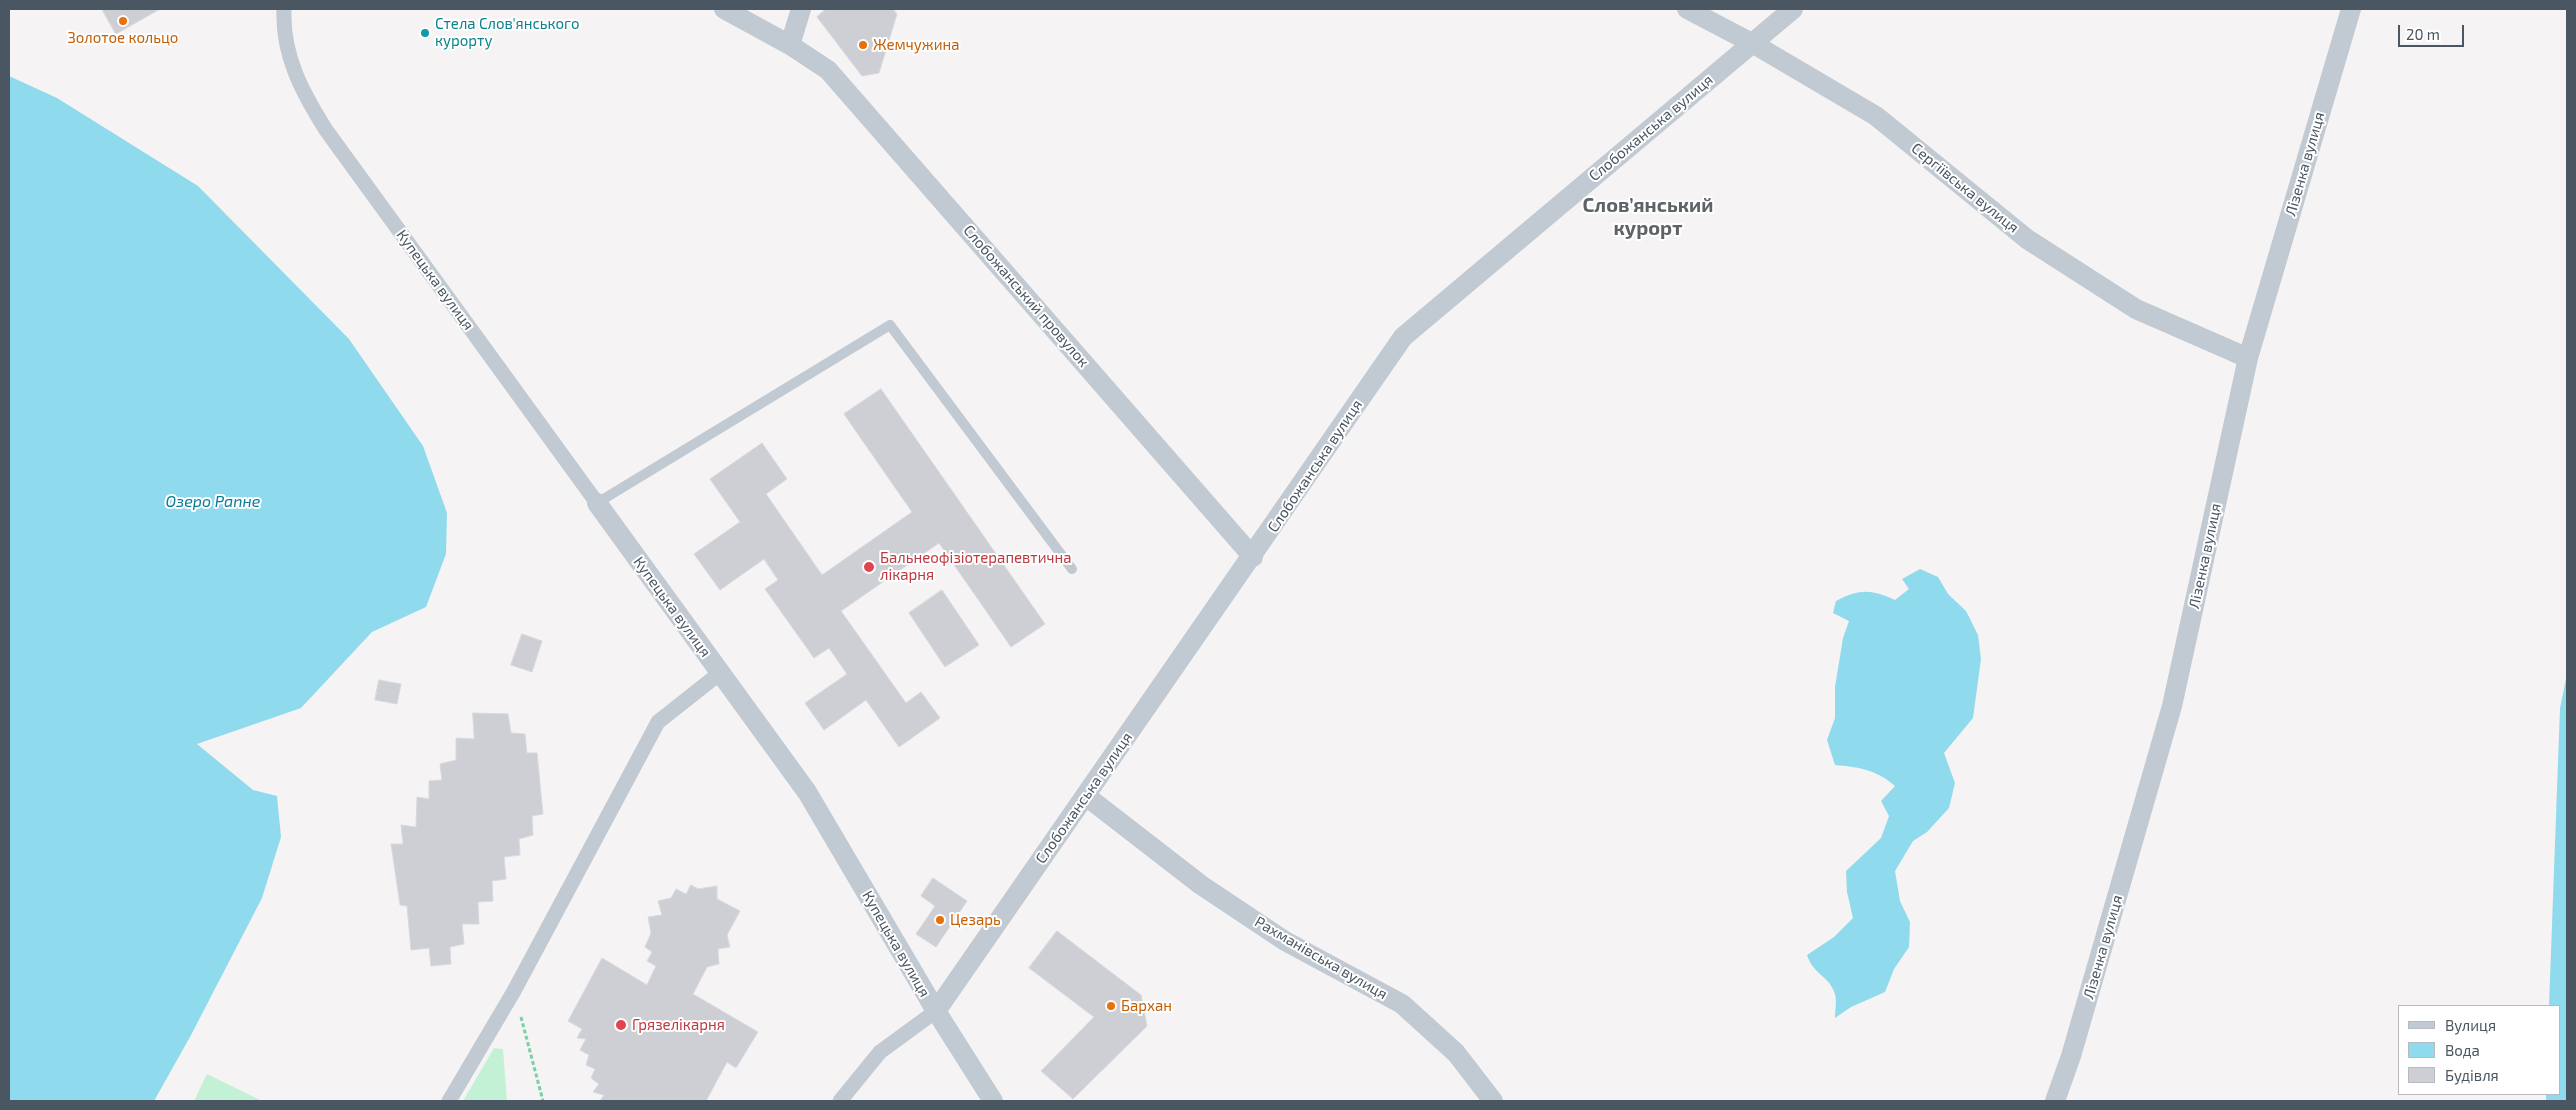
<!DOCTYPE html>
<meta charset="utf-8">
<style>
body{margin:0}
#map{position:relative;width:2576px;height:1110px;overflow:hidden;background:#f5f3f3;font-family:"Exo 2",sans-serif}
canvas{display:block}
.frame{position:absolute;inset:0;border:10px solid #4a5661;pointer-events:none}
.legend{position:absolute;left:2398px;top:1005px;width:162px;height:90px;box-sizing:border-box;background:#fff;border:1px solid #b7bbc0;margin:0;padding:6px 9px;list-style:none;font-size:15px;color:#4a5661}
.legend li{display:flex;align-items:center;gap:10px;height:25px}
.legend b{width:25px;border:1px solid #b7bbc0}
.scale{position:absolute;left:2398px;top:25px;width:66px;height:22px;box-sizing:border-box;border:2px solid #4a5661;border-top:0;padding-left:6px;font-size:15px;line-height:18px;white-space:nowrap;color:#4a5661;-webkit-text-stroke:4px #fff;paint-order:stroke}
</style>
<div id="map">
<canvas width="2576" height="1110"></canvas>
<div class="frame"></div>
<ul class="legend">
<li><b style="height:6px;background:#c1cad2"></b>Вулиця</li>
<li><b style="height:14px;background:#90daee"></b>Вода</li>
<li><b style="height:14px;background:#cdcfd5"></b>Будівля</li>
</ul>
<div class="scale">20 m</div>
</div>
<script>
const c = document.querySelector('canvas').getContext('2d');
c.lineJoin = 'round';
function fillPath(path, color) {
  c.fillStyle = color;
  c.fill(path, 'evenodd');
}
function strokePath(path, color, width, dash) {
  c.strokeStyle = color;
  c.lineWidth = width;
  c.lineCap = dash ? 'butt' : 'round';
  c.setLineDash(dash || []);
  c.stroke(path);
}
function write(font, color, halo, rows, align = 'center') {
  c.font = font + ' "Exo 2",sans-serif';
  c.lineWidth = 4;
  c.setLineDash([]);
  c.textBaseline = 'middle';
  c.strokeStyle = halo;
  c.fillStyle = color;
  for (const [text, x, y, turn = 0] of rows) {
    c.save();
    c.translate(x, y);
    c.rotate((+turn || 0) * Math.PI / 180);
    c.textAlign = isNaN(turn) ? turn : align;
    if (halo) c.strokeText(text, 0, 0);
    c.fillText(text, 0, 0);
    c.restore();
  }
}
fillPath(new Path2D(`
 M494,1048L503,1049L507,1101H463Z
 M207,1074L262,1101H194Z`), '#c3f1d5');
fillPath(new Path2D(`
 M9,76L57,98L198,186L349,339L423,446L447,513L446,554L426,607L372,632L301,708L197,744L253,790L277,796L281,837L262,898L190,1037L154,1101H9Z
 M1920,569L1938,577L1948,594L1966,611L1978,635L1981,659L1973,718L1944,753L1955,783L1949,808L1927,832L1913,841L1895,871L1900,901L1910,922L1909,947L1894,969L1885,992L1851,1007L1835,1018C1835,1011 1837,1001 1835,994C1829,975 1814,976 1807,955L1834,937L1853,918L1847,892L1846,871L1881,838L1889,816L1881,801L1895,786C1877,770 1859,767 1835,765L1827,740L1835,718V687L1843,638L1849,621L1833,613L1836,601C1860,589 1870,589 1895,600L1909,589L1902,579Z
 M2567,674V1101H2546V1094H2560V1006H2549L2560,708Z`), '#90daee');
const building = new Path2D(`
 M102,9H160L116,34Z
 M826,9H893L897,14L879,73L862,76L817,17Z
 M881,389L1045,624L1011,647L939,543L841,611L906,703L921,692L940,718L899,747L866,700L824,730L805,703L847,674L829,648L814,658L765,589L778,580L764,559L720,590L694,554L740,522L710,479L762,443L787,479L766,494L822,575L912,512L844,414Z
 M942,590L979,645L945,667L909,613Z
 M522,634L542,641L532,672L511,665Z
 M379,680L401,684L397,704L375,700Z
 M473,713L508,714L511,733L525,734L527,753H537L543,814L532,816L533,835L519,839L520,855L504,857L506,879L492,881L493,901L478,902L479,924H462L464,944L450,947L451,964L431,966L429,948L411,950L407,906L400,905L391,844H403L401,825L416,827L417,797L429,799V781L442,780L440,764L456,760V738L474,739Z
 M933,878L967,901L936,947L916,934L935,906L921,896Z
 M691,885L698,889L717,886V899L740,911L727,935L730,947L718,949L719,964L707,967L693,994L758,1032L736,1068L727,1062L706,1101H600L604,1095L593,1092L599,1084L591,1078L595,1069L586,1065L589,1055L580,1050L586,1039L577,1038L582,1029L568,1021L602,958L647,985L656,966L647,961L652,952L645,947L651,933L648,917L662,915L658,901L671,898L676,889L686,894Z
 M1057,931L1141,995L1147,1026L1073,1099L1041,1071L1094,1017L1029,968Z`);
fillPath(building, '#cdcfd5');
strokePath(building, '#d7d9de', 1);
strokePath(new Path2D(`
 M521,1017L543,1101`), '#7ad0a6', 3, [4, 2.5]);
strokePath(new Path2D(`
 M597,503L890,325L1072,569`), '#c1cad2', 10);
strokePath(new Path2D(`
 M284,9C282,55 302,92 326,130L597,503
 M449,1101L514,991L658,722L720,673
 M840,1101L880,1052L936,1011`), '#c1cad2', 15);
strokePath(new Path2D(`
 M724,9L790,45L828,70L1253,557
 M1687,9L1752,43L1876,116L2027,239L2136,309L2248,358
 M790,45L801,9
 M597,503L807,792L936,1011L993,1101
 M1086,796L1201,885L1285,941L1402,1004L1456,1053L1493,1101
 M936,1011L1403,337L1793,9
 M2055,1101L2071,1056L2172,706L2248,358L2351,9`), '#c1cad2', 20);
for (const [x, y, r, color] of [
 [123,21,5,"#e8710a"],
 [425,33,5,"#0f9aa8"],
 [863,45,5,"#e8710a"],
 [869,567,6,"#e0444e"],
 [940,920,5,"#e8710a"],
 [1111,1006,5,"#e8710a"],
 [621,1025,6,"#e0444e"]
]) {
  const dot = new Path2D();
  dot.arc(x, y, r, 0, 2 * Math.PI);
  c.fillStyle = color;
  c.fill(dot);
  strokePath(dot, '#fff', 2);
}
write('15px', '#0d838f', '#fff', [
 ["Стела Слов'янського",435,24],
 ["курорту",435,41]
], 'left');
write('15px', '#c56008', '#fff', [
 ["Золотое кольцо",123,38,"center"],
 ["Жемчужина",873,45],
 ["Цезарь",950,920],
 ["Бархан",1121,1006]
], 'left');
write('15px', '#4a5661', '#fff', [
 ["Слобожанська вулиця",1651,128,-40],
 ["Лізенка вулиця",2305,164,-74],
 ["Сергіївська вулиця",1965,188,39],
 ["Купецька вулиця",435,280,54],
 ["Слобожанський провулок",1026,296,49],
 ["Слобожанська вулиця",1315,466,-56],
 ["Лізенка вулиця",2205,556,-78],
 ["Купецька вулиця",672,607,54],
 ["Слобожанська вулиця",1084,798,-55],
 ["Купецька вулиця",896,944,60],
 ["Лізенка вулиця",2103,947,-74],
 ["Рахманівська вулиця",1321,958,30]
]);
write('15px', '#be3a42', '#fff', [
 ["Бальнеофізіотерапевтична",880,558],
 ["лікарня",880,575],
 ["Грязелікарня",632,1025]
], 'left');
write('italic 16px', '#0c7c9b', '#fff', [
 ["Озеро Рапне",213,502]
]);
write('bold 20px', '#5f6368', '#fff', [
 ["Слов’янський",1648,205],
 ["курорт",1648,228]
]);
</script>
